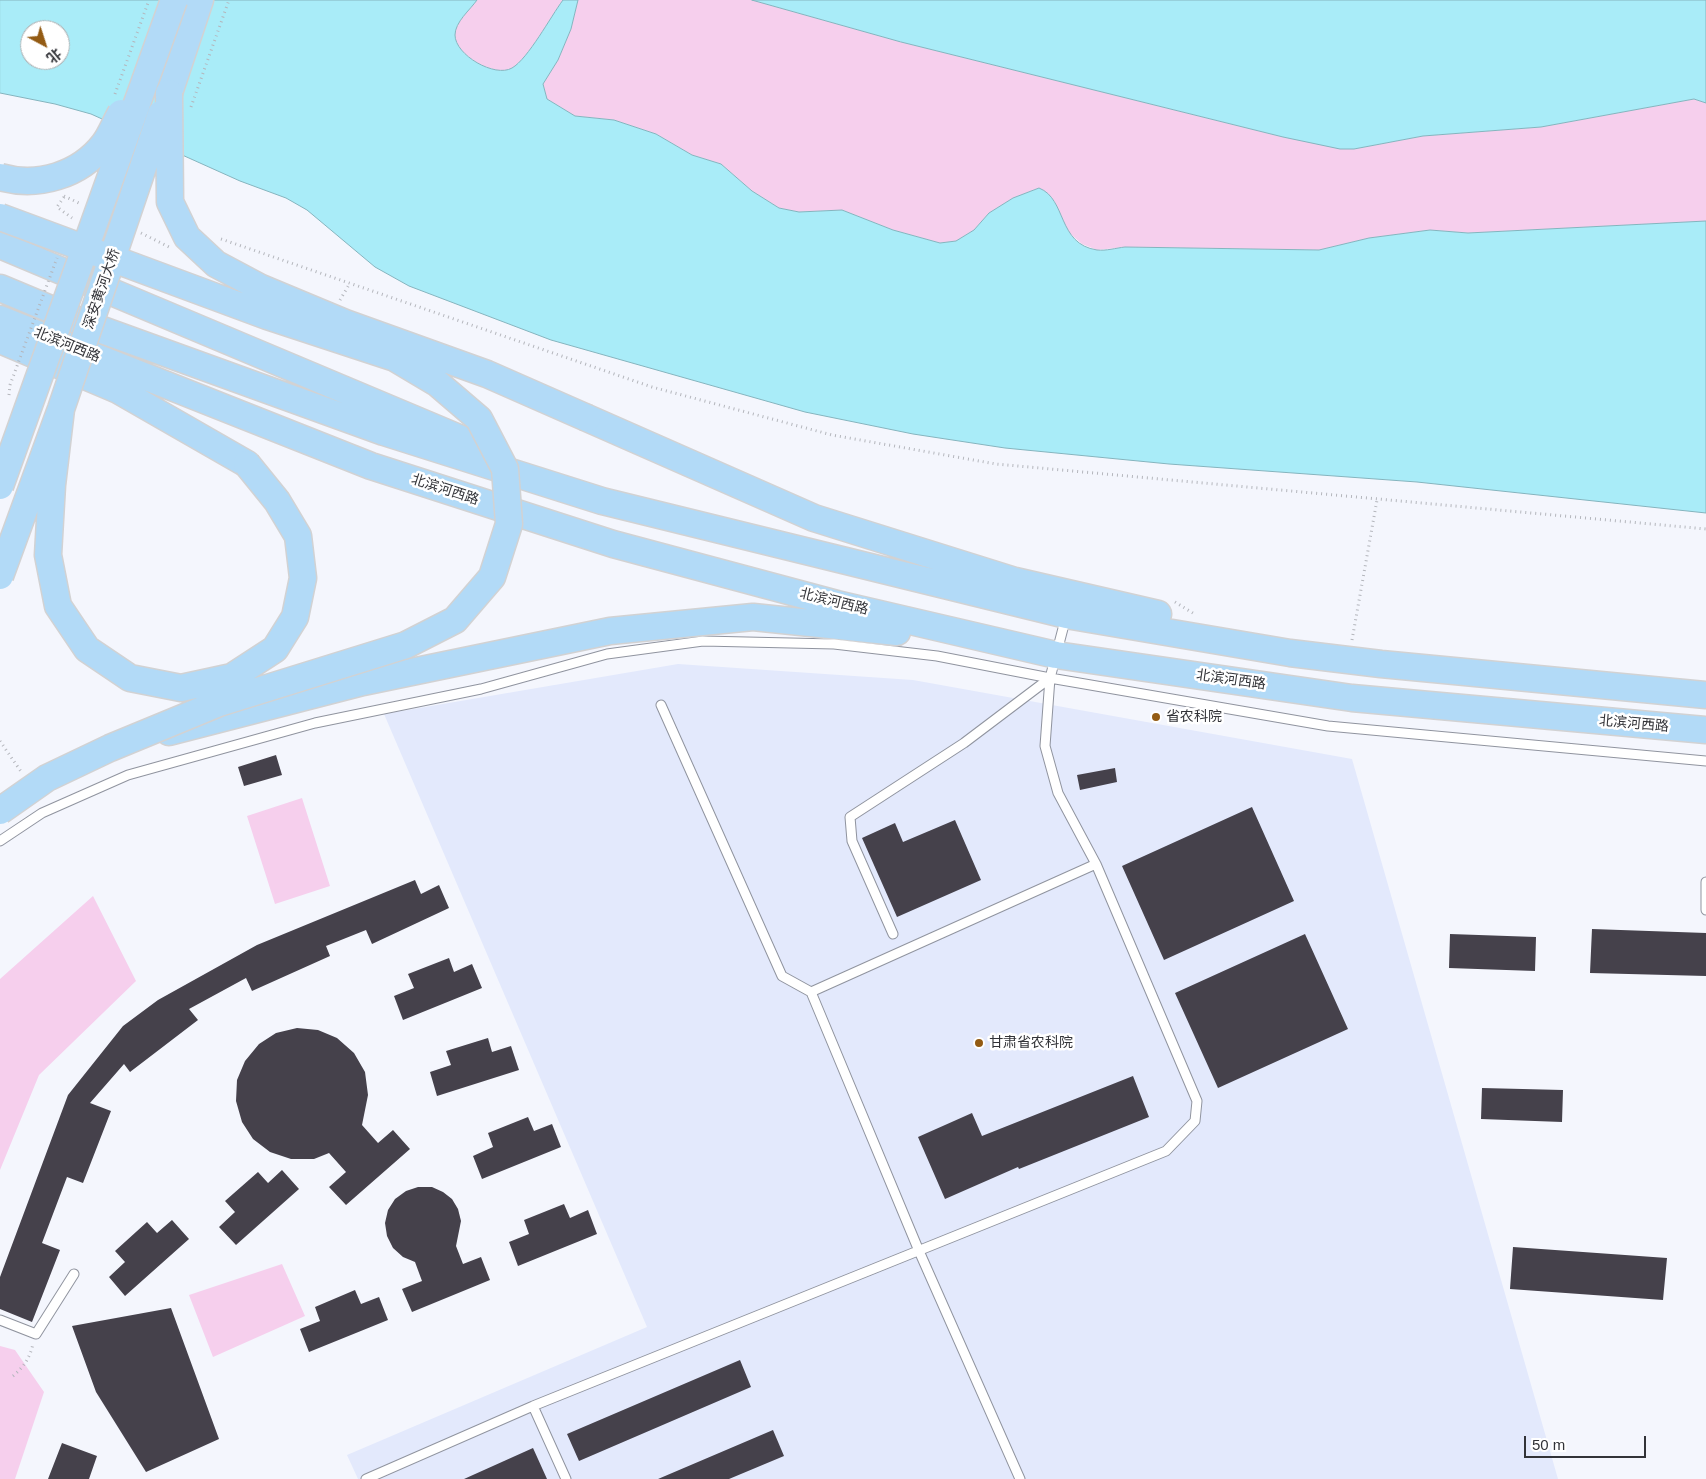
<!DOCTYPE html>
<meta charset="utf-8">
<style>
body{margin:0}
#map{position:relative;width:1706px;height:1479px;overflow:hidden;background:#f4f6fd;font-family:Arial,"Noto Sans SC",sans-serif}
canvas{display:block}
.north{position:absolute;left:20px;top:20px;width:50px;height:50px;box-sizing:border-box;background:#fff;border:1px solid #adadaf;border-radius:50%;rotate:140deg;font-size:14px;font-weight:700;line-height:20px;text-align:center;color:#323338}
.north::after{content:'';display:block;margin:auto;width:18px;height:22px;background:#935b14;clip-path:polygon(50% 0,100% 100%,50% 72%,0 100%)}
.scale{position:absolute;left:1524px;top:1436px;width:122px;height:22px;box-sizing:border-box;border:2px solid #323338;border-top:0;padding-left:6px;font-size:15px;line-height:18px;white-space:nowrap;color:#323338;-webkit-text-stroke:4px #fff;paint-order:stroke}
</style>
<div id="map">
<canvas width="1706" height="1479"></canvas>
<div class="north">北</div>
<div class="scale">50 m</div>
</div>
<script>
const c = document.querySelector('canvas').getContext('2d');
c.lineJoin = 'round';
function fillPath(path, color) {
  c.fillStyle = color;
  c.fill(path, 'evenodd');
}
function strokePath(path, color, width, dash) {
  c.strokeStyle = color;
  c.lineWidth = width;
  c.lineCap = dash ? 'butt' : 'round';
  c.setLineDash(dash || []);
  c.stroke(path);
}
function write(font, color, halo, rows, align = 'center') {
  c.font = font + ' Arial,"Noto Sans SC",sans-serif';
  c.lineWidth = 5;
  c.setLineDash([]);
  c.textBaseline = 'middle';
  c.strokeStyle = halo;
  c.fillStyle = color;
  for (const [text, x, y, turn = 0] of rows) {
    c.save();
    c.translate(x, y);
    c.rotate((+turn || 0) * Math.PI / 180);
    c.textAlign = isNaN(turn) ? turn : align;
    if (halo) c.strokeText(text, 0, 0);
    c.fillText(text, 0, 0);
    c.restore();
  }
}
fillPath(new Path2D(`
 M678,664L913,680L1352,759L1558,1479H358L347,1455L647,1327L384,714Z`), '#e3e9fc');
fillPath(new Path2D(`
 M477,0H563C551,16 528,59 512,68C495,78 455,55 455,35C455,22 470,10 477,0Z
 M578,0H752L901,42L1283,137L1354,149L1423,136L1541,127L1694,99L1706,103V221L1468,233L1430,230L1369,238L1319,250L1125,247L1097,250L1082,244L1066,230L1055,202L1039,188L1013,198L989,213L974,230L956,241L940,243L893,230L842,210L799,212L779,208L752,191L721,164L692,155L656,134L614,120L575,116L547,99L543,84L558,60L571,29Z
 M302,798L330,886L275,904L247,816Z
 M93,896L136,981L39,1075L0,1170V979Z
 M282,1264L305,1316L213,1357L189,1295Z
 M0,1346L15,1350L44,1392L15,1479H0Z`), '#f6cfed');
const water = new Path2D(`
 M0,0H477C470,10 455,22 455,35C455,55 495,78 512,68C528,59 551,16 563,0H578L571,29L558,60L543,84L547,99L575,116L614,120L656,134L692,155L721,164L752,191L779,208L799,212L842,210L893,230L940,243L956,241L974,230L989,213L1013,198L1039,188C1067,199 1057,244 1097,250C1106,251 1116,248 1125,247L1319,250L1369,238L1430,230L1468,233L1706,221V513L1417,482L1169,464L1005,448L913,434L805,412L551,340L409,286L375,267L307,210L286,198L240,181L91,114L55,104L0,93ZM30,30H60V60H30Z
 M752,0H1706V103L1694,99L1541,127L1423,136L1354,149H1340L1283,137L901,42Z`);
fillPath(water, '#a9ecf8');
strokePath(water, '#85b4be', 1);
fillPath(new Path2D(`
 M276,755L282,775L244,786L238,767Z
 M1115,768L1117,782L1080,790L1077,775Z
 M1252,807L1294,901L1164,960L1122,866Z
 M955,820L981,880L897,917L862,838L895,823L903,842Z
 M415,880L421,894L439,885L449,908L372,944L366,930L326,946L330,956L252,991L246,978L189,1009L198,1020L130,1072L124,1064L90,1103L111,1111L83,1183L67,1177L42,1243L60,1250L32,1322L0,1309V1277L68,1095L123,1026L158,1000L257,945Z
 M1592,929L1706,933V976L1590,973Z
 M1305,934L1348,1029L1218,1088L1175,993Z
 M1450,934L1536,937L1535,971L1449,968Z
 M449,958L454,972L472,964L482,988L403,1020L394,996L414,988L408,974Z
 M297,1028L318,1030L337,1038L354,1053L365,1072L368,1095L362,1125L378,1143L393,1130L410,1149L346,1205L329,1187L346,1172L329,1153L314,1159H291L270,1152L253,1139L242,1122L236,1101L237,1080L245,1061L259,1044L276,1033Z
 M488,1038L492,1052L511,1046L519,1070L437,1096L430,1072L451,1065L446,1051Z
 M1133,1076L1149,1117L1019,1169L1018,1167L945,1199L918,1137L972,1113L982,1136Z
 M1482,1088L1563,1090L1562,1122L1481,1119Z
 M528,1117L534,1131L552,1124L561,1147L482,1179L473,1156L493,1147L488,1133Z
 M282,1170L299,1189L236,1245L219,1227L235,1212L225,1201L258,1172L268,1183Z
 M418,1187H432L443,1192L452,1199L458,1209L461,1221L456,1246L463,1264L481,1257L490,1280L412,1312L402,1289L422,1281L415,1262L403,1257L393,1248L387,1236L385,1223L388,1210L395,1199L406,1191Z
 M564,1204L570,1218L588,1210L597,1234L518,1266L509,1242L529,1234L524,1220Z
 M172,1220L189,1239L125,1296L109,1277L125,1262L115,1251L147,1222L157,1233Z
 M1513,1247L1667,1258L1663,1300L1510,1289Z
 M355,1290L361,1304L379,1297L388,1320L309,1352L300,1329L320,1321L315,1307Z
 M171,1308L219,1439L146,1472L96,1392L72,1326Z
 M740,1360L751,1387L579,1461L567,1434Z
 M773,1430L784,1456L729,1479H658Z
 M62,1443L97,1456L89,1479H48Z
 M533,1448L547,1479H464Z`), '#45414b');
const lane = new Path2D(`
 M661,705L782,976L811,992
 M0,841L42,813L128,775L315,723L481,689L607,654L703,641L834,644L937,656L1050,678L1328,726L1706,761
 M1706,882V910
 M893,934L852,841L850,817L964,743L1050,678
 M0,1320L36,1334L74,1274
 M533,1406L566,1479
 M366,1479L533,1406L1166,1151L1195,1121L1197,1101L1096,864L1058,793L1045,746L1050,678L1066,617
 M1020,1479L919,1251L811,992L1096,864`);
const primary = new Path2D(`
 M169,93L200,0
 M0,245L485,449
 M0,288L91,326L384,432L602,501L1066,615L1290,653L1381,664L1706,695
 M0,319L371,466L613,544L837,604L1056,655L1352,698L1706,730
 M0,340L118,390L247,464
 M587,418L814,518L1015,581L1158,614
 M169,732L363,682L610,631L753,617L897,632`);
strokePath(lane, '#90949f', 11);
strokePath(primary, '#d2d2d3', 29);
strokePath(new Path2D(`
 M64,196L81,204
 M64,197L57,207L72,218
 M141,233L169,247
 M221,239L652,387L832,435L996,464L1706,529
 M340,300L350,283
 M9,395L10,385
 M1175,602L1196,615
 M1352,640L1377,500
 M0,741L22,773
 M13,1376C24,1367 30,1357 33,1344`), '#b4b6bc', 3, [1, 4]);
strokePath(lane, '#fff', 9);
strokePath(primary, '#b2daf7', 26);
const primaryBridge = new Path2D(`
 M169,93L170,202L187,237L216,264L261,288L345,323L487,374L587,418
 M0,177C38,188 80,175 104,144C111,135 115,123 121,113
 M0,217L267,316L395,358L437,383L479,419L505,469L509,524L492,577L455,620L406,645L219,703L110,748L47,778L0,811
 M61,409L52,485L48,555L58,606L87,649L130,678L181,688L232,677L275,649L295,617L303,578L298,536L277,501L247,464
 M0,486L174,0
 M0,576L61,409L161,114`);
strokePath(primaryBridge, '#d2d2d3', 29, []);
strokePath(new Path2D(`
 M115,94L149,0
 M191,107L229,0
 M10,385L57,258`), '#b4b6bc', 3, [1, 4]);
strokePath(primaryBridge, '#b2daf7', 26);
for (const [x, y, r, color] of [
 [1156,717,5,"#935b14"],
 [979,1043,5,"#935b14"]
]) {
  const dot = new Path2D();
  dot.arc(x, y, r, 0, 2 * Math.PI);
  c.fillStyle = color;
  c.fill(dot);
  strokePath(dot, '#fff', 2);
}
write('14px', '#323338', '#fff', [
 ["深安黄河大桥",102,289,-71],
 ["北滨河西路",67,345,22],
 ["北滨河西路",445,490,18],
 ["北滨河西路",834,602,14],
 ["北滨河西路",1231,680,8],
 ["北滨河西路",1634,724,5]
]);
write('14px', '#323338', '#fff', [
 ["省农科院",1166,717],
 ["甘肃省农科院",989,1043]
], 'left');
</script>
